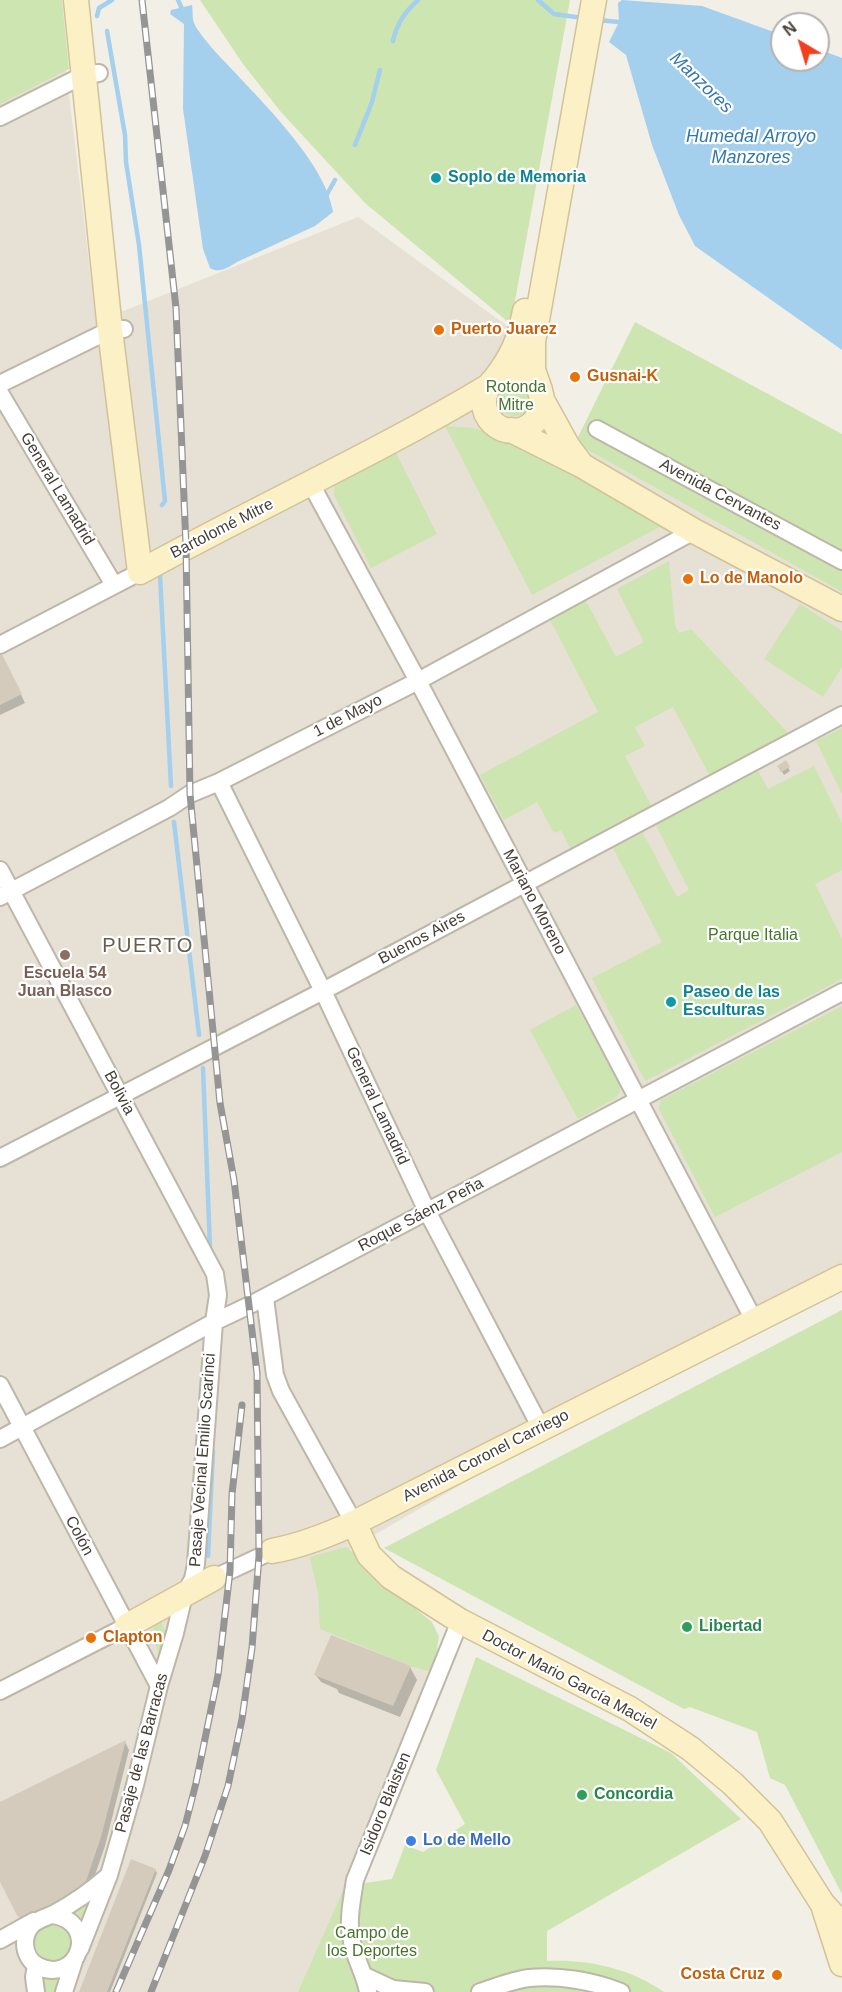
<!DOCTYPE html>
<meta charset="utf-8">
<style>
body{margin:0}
#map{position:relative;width:842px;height:1992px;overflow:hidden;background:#f2efe6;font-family:Helvetica,sans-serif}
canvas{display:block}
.north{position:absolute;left:770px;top:12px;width:60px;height:60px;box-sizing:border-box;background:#fff;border:2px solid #b5b2af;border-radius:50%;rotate:322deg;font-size:16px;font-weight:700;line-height:24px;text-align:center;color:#453f36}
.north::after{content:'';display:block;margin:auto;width:21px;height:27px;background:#f2401e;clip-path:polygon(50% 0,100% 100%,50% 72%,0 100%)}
</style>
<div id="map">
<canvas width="842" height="1992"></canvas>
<div class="north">N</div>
</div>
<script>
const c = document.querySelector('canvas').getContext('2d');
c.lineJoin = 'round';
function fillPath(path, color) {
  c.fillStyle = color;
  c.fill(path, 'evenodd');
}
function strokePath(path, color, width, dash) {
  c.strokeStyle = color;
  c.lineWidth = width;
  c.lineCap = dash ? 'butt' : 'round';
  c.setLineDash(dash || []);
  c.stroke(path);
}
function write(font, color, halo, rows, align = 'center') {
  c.font = font + ' Helvetica,sans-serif';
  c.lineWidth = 4.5;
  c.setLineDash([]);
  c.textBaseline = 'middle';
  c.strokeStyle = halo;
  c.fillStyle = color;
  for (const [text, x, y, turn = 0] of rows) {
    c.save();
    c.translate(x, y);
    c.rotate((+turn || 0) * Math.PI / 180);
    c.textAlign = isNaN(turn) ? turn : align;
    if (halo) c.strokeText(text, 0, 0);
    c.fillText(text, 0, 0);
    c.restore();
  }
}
fillPath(new Path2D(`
 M0,0H58L96,322L358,217L507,326L575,443L842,592V1264L331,1560L449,1657L306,1992H0Z`), '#e6e1d4');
fillPath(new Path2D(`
 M0,0H62L69,69L0,104Z
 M200,0H570L512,317L507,321L365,203L281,112L243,64Z
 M635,322L842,434V592L575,443Z
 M512,377L521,378L529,382L533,406C509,435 477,393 512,377Z
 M445,426L473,428L508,437L665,524L532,595Z
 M395,451L437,534L371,568L334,495L335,482Z
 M669,561L675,626L679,633L691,629L789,734L710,776L673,707L635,727L645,746L625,756L652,807L571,850L561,830L554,833L537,802L504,820L480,775L598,712L549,618L585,599L616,657L644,642L617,589Z
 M800,604L842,631V667L823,697L764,659Z
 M842,728V794L816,741Z
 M814,766L842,823V870L815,884L842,939V979L645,1081L592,978L662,942L613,848L643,833L677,897L689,890L656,825L758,771L768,789Z
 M576,1005L620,1084V1091L617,1097L578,1119L530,1030Z
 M842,1006V1152L715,1217L659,1109L661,1100Z
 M842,1310V1894L785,1785L770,1778L757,1732L690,1707L684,1709L384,1548Z
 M346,1547L356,1554L367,1570L432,1622L439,1637L432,1672L411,1666L320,1629L318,1593L310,1557Z
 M158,1618C170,1631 164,1649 161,1664L153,1635V1620Z
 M476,1657L671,1753L741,1819L547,1931V1961C587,1959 630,1968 664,1992H298L345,1886L392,1879L405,1845L423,1852L465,1824L436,1770Z
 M99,1889L83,1924L78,1919L62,1912Z
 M50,1920L72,1930L73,1950L57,1963L43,1962L33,1952V1931Z
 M38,1973L66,1974L58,1992H43Z`), '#cde5b0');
fillPath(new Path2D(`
 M622,0L702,6L782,35V60H818V49L842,58V350L695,246L679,215L652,145L626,55L609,42L619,22L618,3Z
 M192,5C193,10 192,18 194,23C198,33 218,55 226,63C259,99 326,163 333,212L315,226L237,262C229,267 219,274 210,268L203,249L183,109L184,24L170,14L171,10Z`), '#a4cfed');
fillPath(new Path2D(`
 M0,657L6,664L25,703L0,715Z
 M785,762L790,771L784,775L779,766Z
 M346,1643L410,1667L417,1680L400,1717L339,1693L337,1689L321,1682L316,1675Z
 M125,1742L129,1750L105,1846L88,1895L24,1925L0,1878V1804Z
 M155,1870L157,1873L110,1992H81Z`), '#0003');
strokePath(new Path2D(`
 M178,0L183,11
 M538,0L554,14L583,18
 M97,16L99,8L112,0
 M597,20L619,22L623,26
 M107,31L125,135L126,162L139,245L165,501L162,505
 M393,41C397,23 405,12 418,0
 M355,145L372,102L380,70
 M326,196L335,180
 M160,575L171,786
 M174,822L199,1035
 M203,1068L210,1248
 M208,1556L213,1451`), '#a4cfed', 4.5);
fillPath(new Path2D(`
 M2,654L22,694L0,705V655Z
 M786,760L790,767L781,772L777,766Z
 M331,1635L411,1666L393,1706L314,1675Z
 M126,1740L101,1837L84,1887L26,1918L18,1917L0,1882V1802Z
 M131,1859L156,1869L107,1992H79Z`), '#d4cbbc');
const street = new Path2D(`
 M0,117L84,75L99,73
 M0,384L110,330L124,329
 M0,393L114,585
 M597,429L842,561
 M311,484L418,681L754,1320
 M0,645L140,572
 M219,782L323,991L427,1211L541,1428
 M0,870L215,1274L218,1295L214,1322L196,1564L193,1579L184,1595L175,1633L159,1686L135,1785L109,1875L80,1949
 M0,897L169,808L190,794L219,782L418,681L694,531
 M0,1158L323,991L842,715
 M265,1298L275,1375L281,1391L354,1523
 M0,1385L159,1686
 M0,1439L214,1322L250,1305L842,992
 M214,1578L272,1551
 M0,1691L127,1626
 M53,1915C101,1923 78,1986 38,1966C30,1962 25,1953 25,1943C25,1937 27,1931 31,1926C38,1918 47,1918 55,1913C74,1903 92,1890 108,1876
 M0,1940L34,1921
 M36,1965L34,1977L36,1992
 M365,1976L393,1989L425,1992
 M64,1992L74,1961
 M368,1992C365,1974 355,1959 352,1942C347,1922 352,1900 355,1880L460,1621
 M480,1992C496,1987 513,1980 529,1978C559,1975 593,1981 621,1992`);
const secondary = new Path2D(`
 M76,0L110,330L140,572C256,508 376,454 489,386
 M484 402a29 29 0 1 1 58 0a29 29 0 1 1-58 0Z
 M495,379C513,355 519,341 525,311
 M540,390L533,370V342L594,0
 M542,400L568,447L580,463
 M511,430L581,465L694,531L842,609
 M354,1523L369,1555L391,1577L460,1621L630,1709L691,1749L733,1784L770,1821L822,1903L842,1925
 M272,1551C300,1546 328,1535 354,1523L842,1277
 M127,1626L214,1578
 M824,1908L842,1964`);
strokePath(street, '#bdb7a9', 20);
strokePath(secondary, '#d1c398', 27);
strokePath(street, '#fff', 16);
strokePath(secondary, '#fcf0c6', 24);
const rail = new Path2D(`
 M142,0L176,308L186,546L190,794L220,1103L234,1180L257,1373L259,1556L252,1648L242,1719L228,1786L205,1856L151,1992
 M116,1992L169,1870L185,1826L196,1783L218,1675L230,1571L232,1494L242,1405`);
strokePath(rail, '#959595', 7);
strokePath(rail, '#fff', 4.5, [14]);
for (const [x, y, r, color] of [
 [436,178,6,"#0f9aa8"],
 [439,330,6,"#e8710a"],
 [575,377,6,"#e8710a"],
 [688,579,6,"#e8710a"],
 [65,955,6,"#8d6e63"],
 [671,1002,6,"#0f9aa8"],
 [687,1627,6,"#2e9e5b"],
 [91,1638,6,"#e8710a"],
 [582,1795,6,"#2e9e5b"],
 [411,1841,6,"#3f7fe0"],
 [777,1975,6,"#e8710a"]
]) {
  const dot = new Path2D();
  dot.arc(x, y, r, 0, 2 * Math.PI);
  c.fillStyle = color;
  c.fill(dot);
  strokePath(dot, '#fff', 2);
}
write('bold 16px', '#0d838f', '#fff', [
 ["Soplo de Memoria",448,178],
 ["Paseo de las",683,993],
 ["Esculturas",683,1011]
], 'left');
write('bold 16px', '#c56008', '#fff', [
 ["Puerto Juarez",451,330],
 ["Gusnai-K",587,377],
 ["Lo de Manolo",700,579],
 ["Clapton",103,1638],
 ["Costa Cruz",765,1975,"right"]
], 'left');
write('16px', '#46742b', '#fff', [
 ["Rotonda",516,388],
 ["Mitre",516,406],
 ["Parque Italia",753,936],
 ["Campo de",372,1934],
 ["los Deportes",372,1952]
]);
write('16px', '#453f36', '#fff', [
 ["General Lamadrid",57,489,59],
 ["Avenida Cervantes",720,495,28],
 ["Bartolomé Mitre",222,529,-27],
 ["1 de Mayo",348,716,-27],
 ["Mariano Moreno",534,902,62],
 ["Buenos Aires",422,938,-28],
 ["Bolivia",119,1093,62],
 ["General Lamadrid",377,1106,65],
 ["Roque Sáenz Peña",421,1215,-28],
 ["Avenida Coronel Carriego",486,1456,-27],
 ["Pasaje Vecinal Emilio Scarinci",203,1460,-86],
 ["Colón",79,1536,62],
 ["Doctor Mario García Maciel",569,1680,28],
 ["Pasaje de las Barracas",142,1753,-75],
 ["Isidoro Blaisten",386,1804,-68]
]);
write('bold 16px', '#785e54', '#fff', [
 ["Escuela 54",65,974],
 ["Juan Blasco",65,992]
]);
write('bold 16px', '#27864d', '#fff', [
 ["Libertad",699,1627],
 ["Concordia",594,1795]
], 'left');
write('bold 16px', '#366cbe', '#fff', [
 ["Lo de Mello",423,1841]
], 'left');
write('italic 18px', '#3378ad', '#fff', [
 ["Manzores",701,83,44],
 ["Humedal Arroyo",751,137],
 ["Manzores",751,158]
]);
c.letterSpacing = '1.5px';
write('20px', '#675d4d', '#fff', [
 ["PUERTO",148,946]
]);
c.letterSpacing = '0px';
</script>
